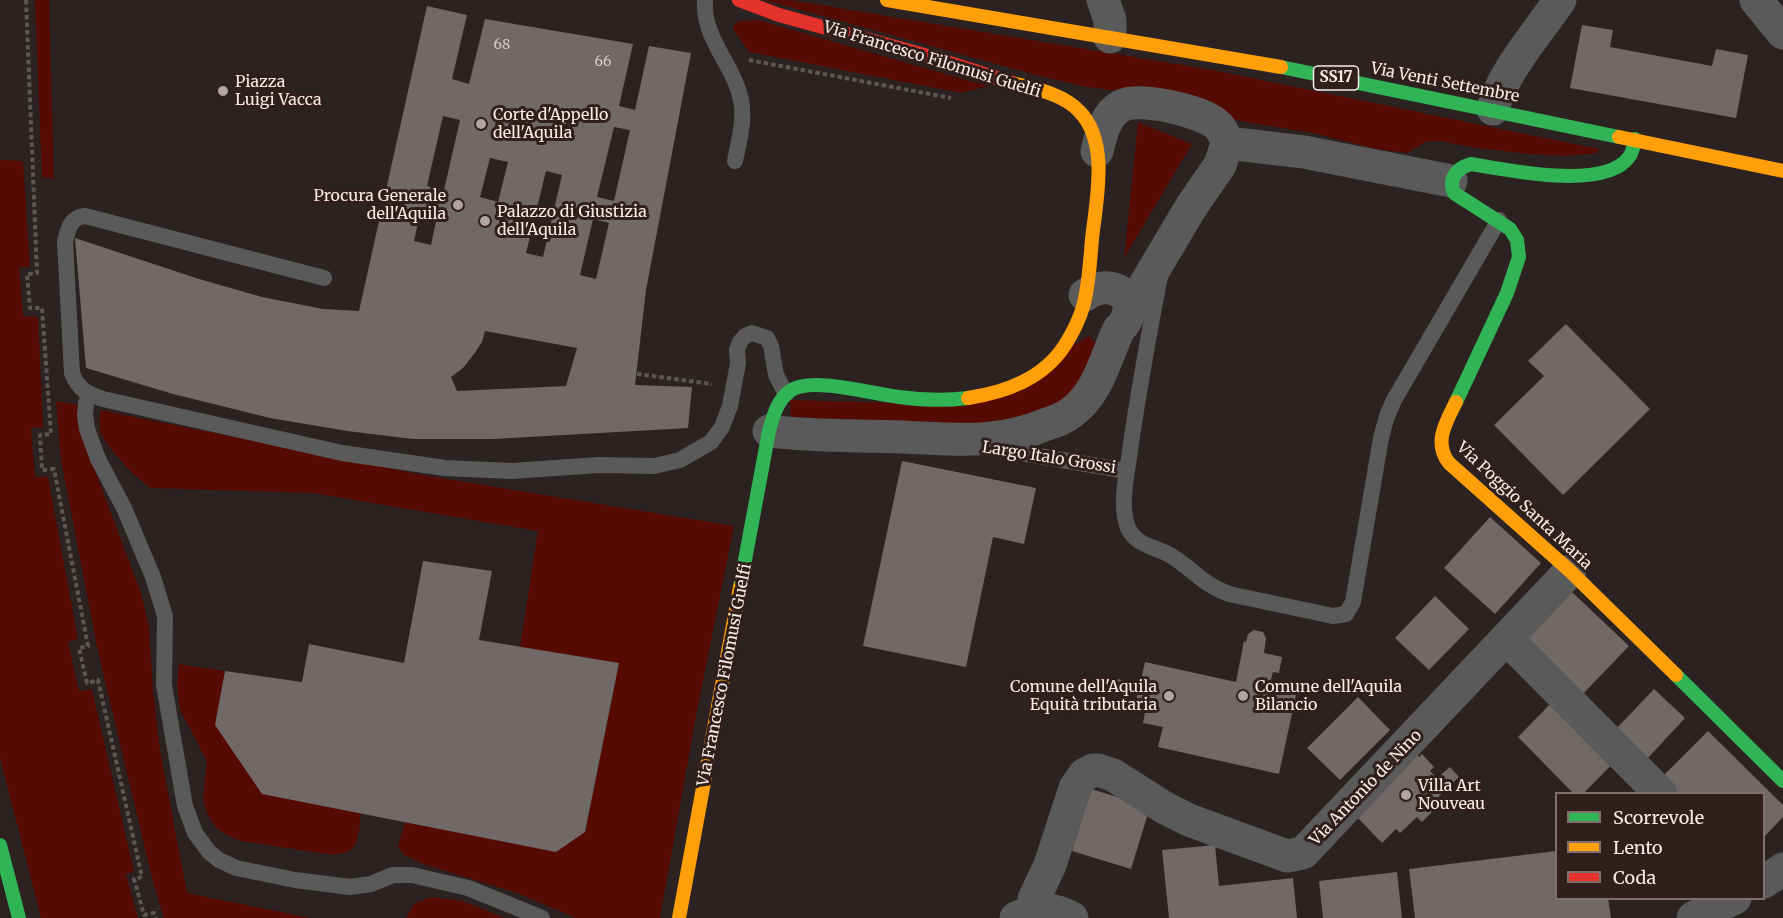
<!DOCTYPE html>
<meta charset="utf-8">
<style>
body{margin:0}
#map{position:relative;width:1783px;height:918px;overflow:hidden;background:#2b2221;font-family:Merriweather,serif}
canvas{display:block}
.legend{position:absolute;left:1555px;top:792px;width:210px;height:108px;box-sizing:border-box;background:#301f1c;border:2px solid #80716e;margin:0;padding:8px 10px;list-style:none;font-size:18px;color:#f8ece9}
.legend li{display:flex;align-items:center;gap:12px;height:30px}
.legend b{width:30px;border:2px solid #80716e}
</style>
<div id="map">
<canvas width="1783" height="918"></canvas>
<ul class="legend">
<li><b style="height:8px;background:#30b455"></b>Scorrevole</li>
<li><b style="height:8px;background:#ff9f0a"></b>Lento</li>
<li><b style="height:8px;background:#e5322d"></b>Coda</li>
</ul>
</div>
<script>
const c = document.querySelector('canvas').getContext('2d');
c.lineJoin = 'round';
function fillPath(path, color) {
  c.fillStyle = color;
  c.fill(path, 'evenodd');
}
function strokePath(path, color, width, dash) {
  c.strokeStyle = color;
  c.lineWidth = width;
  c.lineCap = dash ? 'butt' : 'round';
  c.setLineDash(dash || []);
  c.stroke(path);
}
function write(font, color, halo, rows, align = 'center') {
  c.font = font + ' Merriweather,serif';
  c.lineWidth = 6;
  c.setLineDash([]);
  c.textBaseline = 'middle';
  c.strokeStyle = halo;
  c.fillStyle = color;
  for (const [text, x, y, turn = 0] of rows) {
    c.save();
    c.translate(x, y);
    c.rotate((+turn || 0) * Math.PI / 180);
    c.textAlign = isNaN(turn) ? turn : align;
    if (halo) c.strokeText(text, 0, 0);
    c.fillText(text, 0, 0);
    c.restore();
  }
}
fillPath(new Path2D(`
 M35,0H49L54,179L42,177Z
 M764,0H791L1213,70L1599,149L1597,153L1566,156L1531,154L1475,148L1440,141L1426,142L1407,153L1372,148L1313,133L1240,121L1153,96L1082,86L1036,75Z
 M758,20L988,86L961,93L749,52L733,29L734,25L740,21Z
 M1138,122L1192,144L1124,258Z
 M0,160L23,161L30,267H19L23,316L38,317L43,427L31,428L35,477H48L78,639L68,642L79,691L92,689L134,872L126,874L138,918H41L0,758Z
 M1089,336L1096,343L1097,349L1066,402L1002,426L791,417L790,400L970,405Z
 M56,401L80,405L92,462L142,596L149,628L153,690L160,750L187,893L311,918H164L153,882L98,652L61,460Z
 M100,410L423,475L734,526L696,716L660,918H576L517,893L426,865L404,855L398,846L405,822L556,851L585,832L619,663L520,647L538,531L313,493L151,488C138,481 103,444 100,430C99,424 100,416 100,410Z
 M179,664L225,671L215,725L361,813C358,835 361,853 334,855L241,841L227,835L215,827L207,813L203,800L207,761L180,710L177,685Z
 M431,897L463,901L505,918H406L414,904Z`), '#550b04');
fillPath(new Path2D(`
 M427,6L467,15L452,79L469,84L485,19L633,44L619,106L635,110L649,46L691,53L646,290L635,385L692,387L688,428L493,439H413L347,431L270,418L173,394L86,368L75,238L199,279L262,297L323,309L359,311ZM443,116L460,120L444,190L427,186ZM614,127L630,130L614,201L597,197ZM490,158L508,162L498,202L480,197ZM546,171L562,175L543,257L526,253ZM421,208L438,212L431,245L414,241ZM593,219L609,223L596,279L580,275ZM485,331L577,348L566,386L457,391L451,377L463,368L474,354L482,342Z
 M1582,25L1613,30L1610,47L1712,66L1716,49L1748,55L1736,118L1570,88Z
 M1566,324L1650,409L1563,495L1494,425L1544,376L1528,361Z
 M902,461L1036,488L1024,544L993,537L966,667L863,646Z
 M1490,517L1541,563L1495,614L1444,568Z
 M423,561L492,571L479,640L619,663L585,832L556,852L262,794L215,725L225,671L302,682L309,644L404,663Z
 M1572,592L1629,646L1581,696L1524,641Z
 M1435,596L1469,629L1429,670L1395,638Z
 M1254,630L1263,632L1266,638L1264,653L1282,657L1279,673L1273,672L1270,683L1259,681L1258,687L1296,695L1279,774L1158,747L1163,727L1143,723L1147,702L1136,700L1138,693L1111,687L1113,678L1140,684L1145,662L1236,682L1244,641L1246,642L1248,634Z
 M1654,689L1685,718L1648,758L1616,729Z
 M1358,697L1390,730L1340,780L1307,748Z
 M1557,697L1618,758L1583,794H1574L1518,737Z
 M1708,731L1783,805V817L1764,837V794H1674L1660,779Z
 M1416,754L1419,757L1422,754L1434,767L1430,771L1437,778L1450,767L1459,777L1428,807L1432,812L1422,822L1417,817L1400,833L1396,829L1382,843L1355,815Z
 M1091,789L1150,807L1131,869L1072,851Z
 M1215,845L1219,886L1293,878L1297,918H1169L1162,850Z
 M1556,851V898H1608L1611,918H1415L1409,869Z
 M1397,872L1402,918H1323L1319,881Z`), '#716967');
strokePath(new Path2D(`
 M26,0L37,273L27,274L30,308H42L51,434L40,435L42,470L54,469L88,646L79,648L87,683L98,680L142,877L134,879L144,915L154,913L156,918
 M749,60L951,98
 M637,374L712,384`), '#595857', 4, [4.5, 3]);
strokePath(new Path2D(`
 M705,0C702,38 734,65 741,100C745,120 739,141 735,161
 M1160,276C1149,334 1138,392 1130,451C1127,474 1119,505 1128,528C1137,547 1158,547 1173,557C1195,571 1202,584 1229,594L1333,616L1346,614L1353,602L1381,438L1387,416L1394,400L1499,220
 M324,278L85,216C70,217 68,230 65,242L72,373C78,389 87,394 103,399L342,453L445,468L511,471L599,465L654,466L680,460L711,442L722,427L730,406L738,363L737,350L740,342L745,336L752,333L767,338L771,346L776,375L786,394
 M90,395L86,403L85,415L87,429L98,459L124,508L153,577L165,616L164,685L185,806L195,833L209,852L219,860L236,868L295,880L350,887L371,884L393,875H412L468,888L542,918
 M992,448L1127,471`), '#595a59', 16);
strokePath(new Path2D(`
 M1103,0L1110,20V37
 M1756,0L1783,33
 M1493,109C1502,73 1539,31 1560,0
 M1227,143L1304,152L1451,181
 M1097,151C1101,135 1105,115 1121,106C1139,96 1199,111 1215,123C1222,128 1225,136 1227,143L1220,165L1191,207L1130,310
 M1085,295C1110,276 1143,297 1123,325
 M769,431C814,437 858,435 903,437C954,439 998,445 1047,424C1056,421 1065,418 1072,412C1098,394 1106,356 1119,329
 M1507,639L1661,794
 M1764,882L1783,869
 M1034,910V899L1050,865L1075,788L1084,775L1093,770H1098L1113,775L1165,808L1189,820L1287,856L1303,853L1570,571
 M1016,918C1036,908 1052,907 1072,918
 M1693,918L1735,898`), '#595a59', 33);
strokePath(new Path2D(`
 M1281,67L1619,137
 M1456,402L1507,293L1519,257L1517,240L1510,229L1454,193C1448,178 1457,168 1471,164C1507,170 1605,191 1629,157C1633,152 1634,145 1635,139
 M740,587L769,431C773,417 777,400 790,391C811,376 872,394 899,397C921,400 945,401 968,398
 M1676,675L1783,781
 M0,845L19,918`), '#30b455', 14);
strokePath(new Path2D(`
 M887,0L1281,67
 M1619,137L1783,171
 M968,398C1006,392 1043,379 1065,345C1072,334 1079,320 1083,307C1089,285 1090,262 1092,239C1096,201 1110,142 1079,111C1062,93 1035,89 1012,83
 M1456,402C1446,422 1433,443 1449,463L1570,571L1676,675
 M679,918L740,587`), '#ff9f0a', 14);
strokePath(new Path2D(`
 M739,0L779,15L928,56L1012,83`), '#e5322d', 14);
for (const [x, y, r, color] of [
 [223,91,6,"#b0a5a3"],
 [481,124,6,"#b0a5a3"],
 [458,205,6,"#b0a5a3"],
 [485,221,6,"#b0a5a3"],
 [1169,696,6,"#b0a5a3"],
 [1243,696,6,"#b0a5a3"],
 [1406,795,6,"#b0a5a3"]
]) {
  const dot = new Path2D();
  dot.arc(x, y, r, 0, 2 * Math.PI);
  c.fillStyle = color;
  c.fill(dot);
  strokePath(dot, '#301f1c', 2);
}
write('14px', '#d6cbc8', null, [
 ["68",502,45],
 ["66",603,62]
]);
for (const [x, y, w] of [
 [1336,78,45]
]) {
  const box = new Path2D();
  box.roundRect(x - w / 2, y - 12, w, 24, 4.5);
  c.fillStyle = '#301f1c';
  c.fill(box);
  strokePath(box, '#f8ece9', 1.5);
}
write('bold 15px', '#f8ece9', null, [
 ["SS17",1336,78]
]);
write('16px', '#f8ece9', '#301f1c', [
 ["Via Francesco Filomusi Guelfi",932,60,17],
 ["Via Venti Settembre",1445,83,11],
 ["Largo Italo Grossi",1049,458,9],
 ["Via Poggio Santa Maria",1524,506,43],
 ["Via Francesco Filomusi Guelfi",725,675,-79],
 ["Via Antonio de Nino",1366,788,-46]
]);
write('16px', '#f8ece9', '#301f1c', [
 ["Piazza",235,82],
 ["Luigi Vacca",235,100],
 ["Corte d'Appello",493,115],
 ["dell'Aquila",493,133],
 ["Procura Generale",446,196,"right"],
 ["dell'Aquila",446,214,"right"],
 ["Palazzo di Giustizia",497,212],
 ["dell'Aquila",497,230],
 ["Comune dell'Aquila",1157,687,"right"],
 ["Equità tributaria",1157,705,"right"],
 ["Comune dell'Aquila",1255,687],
 ["Bilancio",1255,705],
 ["Villa Art",1418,786],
 ["Nouveau",1418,804]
], 'left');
</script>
